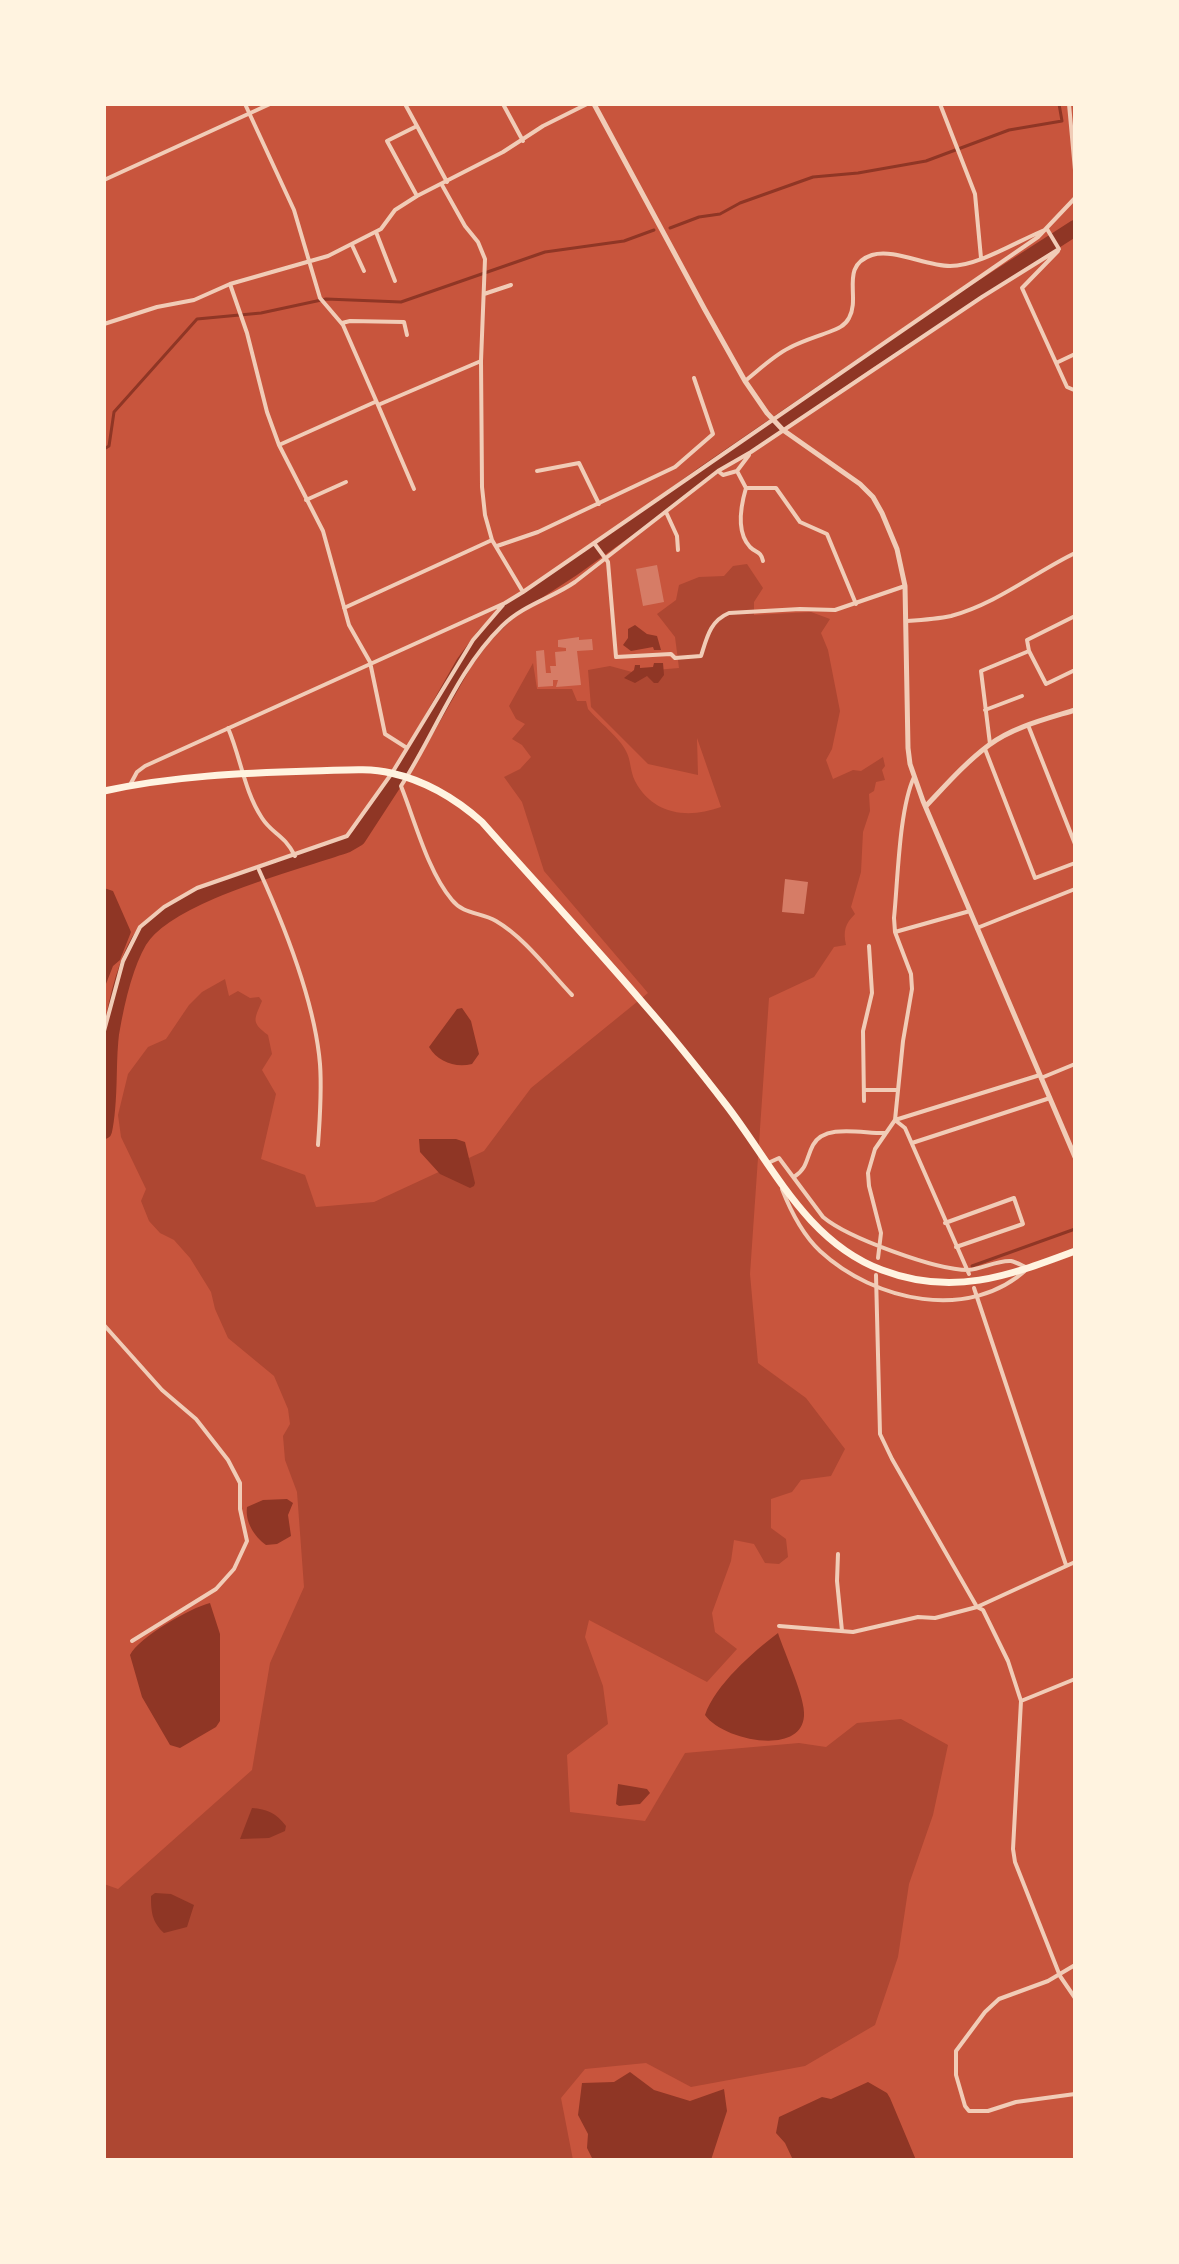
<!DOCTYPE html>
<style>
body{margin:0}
#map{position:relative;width:1179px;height:2264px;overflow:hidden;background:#c8553d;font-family:Manrope,sans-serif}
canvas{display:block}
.frame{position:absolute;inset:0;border:106px solid #fff3e0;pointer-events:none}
</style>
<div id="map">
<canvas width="1179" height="2264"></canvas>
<div class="frame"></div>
</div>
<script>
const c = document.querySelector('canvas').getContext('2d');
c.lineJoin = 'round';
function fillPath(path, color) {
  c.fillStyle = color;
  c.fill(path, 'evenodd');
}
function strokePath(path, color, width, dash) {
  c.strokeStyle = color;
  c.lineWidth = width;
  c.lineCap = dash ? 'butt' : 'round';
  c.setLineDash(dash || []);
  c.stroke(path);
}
fillPath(new Path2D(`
 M747,564L763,588L754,602V615L811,612L830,619L821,633L828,650L840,711L832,749L826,760L833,779L853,770L861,771L883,757L885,766L882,770L885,780L876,782L874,791L869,794L870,811L863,832L861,872L851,907L855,914C845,924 843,931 846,945L834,947L814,977L769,998L750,1274L758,1363L806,1398L845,1449L831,1476L801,1480L792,1492L771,1499V1528L786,1539L788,1557L779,1564L765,1563L754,1544L734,1540L731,1561L712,1613L715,1632L737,1649L707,1682L589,1620L585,1637L603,1686L608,1724L567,1755L570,1812L645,1821L685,1753L799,1743L826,1747L857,1723L901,1719L948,1745L933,1815L909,1884L898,1957L875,2025L805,2066L691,2087L646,2063L585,2069L561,2098L573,2160H104V1884L118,1889L252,1770L270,1663L304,1587L297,1492L285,1460L283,1436L290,1424L288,1409L274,1376L228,1338L215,1309L211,1292L190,1258L174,1240L160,1233L149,1221L141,1201L146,1189L121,1137L118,1115L128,1074L148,1047L166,1039L189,1005L202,992L225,979L229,996L238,991L250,998L259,997L262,1001C254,1020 251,1022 268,1035L272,1054L262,1070L276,1094L261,1159L305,1175L316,1207L374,1202L484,1151L531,1088L648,993L544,871L522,802L504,777L520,769L531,757L522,745L512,739L525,724L516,719L509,706L533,663L537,689H572L577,701H586L588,709C598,721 620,738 626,751C631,760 630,771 635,781C653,815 688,819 721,807L697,738L698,775L648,764L591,707L588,670L610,666L632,672L679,668L675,637L657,614L676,600L679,585L699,577L724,576L733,566Z`), '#ae4732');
fillPath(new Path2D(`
 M635,625L647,634L657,636L661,650H654L653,647L631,651L623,645L628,638V629Z
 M654,663H663L664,675L658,683H654L647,676L635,683L624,678L634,670L635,665H640V668L653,667Z
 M104,888L113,891L131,932L120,960L113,966L104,989Z
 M462,1008L471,1021L479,1054L472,1064C455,1068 438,1062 429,1047L457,1009Z
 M419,1139H456L465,1142L475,1183L474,1186L470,1188L440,1174L420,1152Z
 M287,1499L293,1503L288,1515L291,1536L277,1544L266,1545C254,1536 245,1522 247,1507L263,1500Z
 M210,1603L220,1634V1721L216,1727L180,1748L170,1745L142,1697L130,1655C139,1637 190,1608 210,1603Z
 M778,1633C784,1652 806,1699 804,1716C801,1757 722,1740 705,1715C715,1685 753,1652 778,1633Z
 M618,1784L647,1789L650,1793L640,1804L619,1806L616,1804Z
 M252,1808C267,1809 276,1813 286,1826L285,1831L269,1838L240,1839Z
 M155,1893L171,1894L194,1905L187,1927L164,1933C152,1922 151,1912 151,1896Z
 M630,2072L654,2090L690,2101L724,2089L727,2111L711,2160H593L587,2148L588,2134L578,2115L582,2083L614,2082Z
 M868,2082L887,2093L890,2098L916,2160H793L785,2143L776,2133L779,2117L822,2097L831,2099Z`), '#8f3625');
strokePath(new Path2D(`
 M670,228L699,217L720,214L740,203L813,177L858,173L926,161L1009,130L1062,121L1059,104
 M104,449L109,446L114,412L197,319L261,313L326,299L401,302L545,252L624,241L654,230
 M972,1266L1075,1229`), '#8f3625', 3);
strokePath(new Path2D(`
 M104,1131C111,1099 107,1066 111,1034C116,1004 124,967 139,941C167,894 294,863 346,845L358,838L410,758L464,663L484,636L513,607L573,568L708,471L870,360L1075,228`), '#8f3625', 16);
fillPath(new Path2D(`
 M657,565L664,602L643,606L636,569Z
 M579,637V640L592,639L593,650L577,651L581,685L556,687L558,680H553V686L538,687L536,651L544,650L546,673H551L550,666H556L555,652L566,651V648L558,647V640Z
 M785,879L808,882L804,914L782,912Z`), '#d67c66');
strokePath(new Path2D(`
 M245,104L294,210L320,298L343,325L378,405
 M405,104L417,126L387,141L417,196
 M503,104L523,141
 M940,104L975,194L981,258
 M1069,104L1075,170
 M417,126L447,182
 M104,180L270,104
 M442,185L465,226L478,242L485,259L481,361L482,487L485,515L492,540L523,592
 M376,232L395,281
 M352,245L364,271
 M1058,251L1022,288L1067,387L1074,390
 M230,284L247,333L267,412L279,445L323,531L349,625L370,662L385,734L407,748
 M484,294L511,285
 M342,323L350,321L404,322L407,335
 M104,324L157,307L194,300L230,284L328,256L381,229L395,210L417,196L503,152L543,126L587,104
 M1056,363L1075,354
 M745,381C759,370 773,356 789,348C802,341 816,337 829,332C837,329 845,326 849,318C861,297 839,266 872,255C893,248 926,266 950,266C979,266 1019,240 1047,229L1059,249
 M279,445L375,402
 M537,471L579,463L599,504
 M718,471L723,475L737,471L749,455
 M737,471L746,488H776L800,522L827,534L856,604
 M746,488C741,505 736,532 750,547C756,553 761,551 763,561
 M414,489L378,405L481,361
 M306,500L346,482
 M666,512L677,536L678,550
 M594,543L608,562L616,657L671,654L675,658L701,656C707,637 710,621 729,613L800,609L835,610L905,586
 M497,546L538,532L675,467L713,434L694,378
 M344,608L492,540
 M907,621C922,620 937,619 951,616C996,604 1034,573 1075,553
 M1029,651L1046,684L1075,670
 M985,710L1022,696
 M1028,725L1075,844
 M228,728C241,758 244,791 262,818C272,834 284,834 295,856
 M990,744L981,671L1029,651L1027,640L1075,616
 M985,749L1035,878L1075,863
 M130,785L137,772L145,766L505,603L523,592L1038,237L1075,198
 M259,870C284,925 315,1004 320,1064C322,1091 320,1118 318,1145
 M977,928L1075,889
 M895,932L970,911
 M572,995C548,970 525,938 496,921C481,912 464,915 452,900C428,872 415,821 401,786C435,734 457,670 502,626C523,605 552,598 575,582L718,471L751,452L982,297L1059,249
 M104,1031L123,961L140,927L164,907L197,888L347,836L392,773L473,640L503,605
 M1041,1078L1075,1064
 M864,1090H898
 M864,1101L863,1031L872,993L869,946
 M895,1120L903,1041L912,989L911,974L895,932L894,918C898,879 899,810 914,777
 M895,1120L905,1128L969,1274
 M912,1143L1050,1098
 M768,1163L779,1158L823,1217C848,1238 936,1270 968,1270C982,1269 997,1260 1011,1261C1016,1262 1023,1266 1028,1268C970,1323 874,1301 820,1251C802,1234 791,1212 782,1189
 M794,1177C808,1168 806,1158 813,1145C825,1123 864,1134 886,1133
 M945,1223L1014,1198L1023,1224L956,1247
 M878,1258L881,1233L869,1186L868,1173L875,1149L895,1120L1040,1075
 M876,1275L880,1434L892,1459L977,1607L983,1610L1008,1661L1021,1701L1013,1849L1015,1862L1060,1976L1075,1998
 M974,1288L1066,1565
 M104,1325L162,1390L196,1419L228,1460L240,1483V1509L247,1541L234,1569L216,1589L132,1641
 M838,1554L837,1581L842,1631
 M779,1626L853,1632L918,1617L935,1618L977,1607L1075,1562
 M1021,1701L1075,1679
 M1075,1965L1048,1981L999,1999L985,2012L956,2051V2075L965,2106L969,2111H988L1016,2102L1075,2094`), '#f1ccb7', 4);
strokePath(new Path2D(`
 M594,104L704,308L745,381L767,413L783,430L860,484L873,497L882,513L897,549L905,586L908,748L910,764L923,801L1075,1157
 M926,806C946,785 965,763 989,745C1013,727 1046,719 1075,710`), '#f1ccb7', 5);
strokePath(new Path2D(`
 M104,791C173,776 241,773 312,771C337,771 366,767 391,773C427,781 455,798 482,822C535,882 591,942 643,1003C672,1036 700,1071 727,1106C773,1166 807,1242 882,1270C953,1297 1008,1276 1075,1251`), '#fff3e0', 7);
</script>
